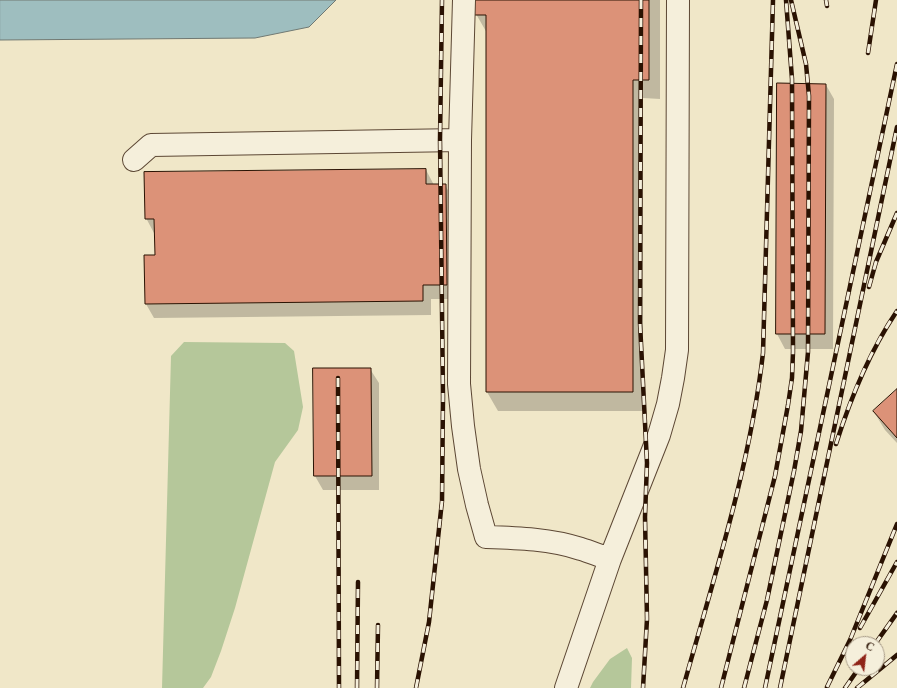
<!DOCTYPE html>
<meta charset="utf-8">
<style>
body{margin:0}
#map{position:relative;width:897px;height:688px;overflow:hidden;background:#f0e7c8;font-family:"EB Garamond",serif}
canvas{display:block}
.north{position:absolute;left:845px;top:636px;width:40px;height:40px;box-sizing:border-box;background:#f5efdb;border:1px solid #a49784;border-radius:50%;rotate:28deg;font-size:11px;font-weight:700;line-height:16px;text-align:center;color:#2a1202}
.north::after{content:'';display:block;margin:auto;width:14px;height:18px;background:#8f2418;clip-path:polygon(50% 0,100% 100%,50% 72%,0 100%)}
</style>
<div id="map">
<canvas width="897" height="688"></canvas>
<div class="north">С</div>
</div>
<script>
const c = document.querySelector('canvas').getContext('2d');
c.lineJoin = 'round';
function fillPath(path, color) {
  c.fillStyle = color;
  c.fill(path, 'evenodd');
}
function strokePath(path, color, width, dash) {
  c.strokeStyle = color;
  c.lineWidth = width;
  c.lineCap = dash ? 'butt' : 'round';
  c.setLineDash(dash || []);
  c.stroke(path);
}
fillPath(new Path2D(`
 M184,342L285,343L294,351L303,407L298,430L275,462L235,608L221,651L211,677L203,688H162L171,356Z
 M627,648L632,658L631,688H590L593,682L610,659Z`), '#b5c79a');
const water = new Path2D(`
 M0,0H336L309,27L255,38L0,40Z`);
fillPath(water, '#9ebebf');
strokePath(water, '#707973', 1);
fillPath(new Path2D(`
 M476,0H660V99L643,98V411H498L487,392V33L476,14Z
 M778,84L826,85L834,99L833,349H785L777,334Z
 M426,170L434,185H445L453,199L455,299H431V315L154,318L146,304L156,256V233H154L146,218Z
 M370,369L379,383V490H323L315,476Z
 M897,390V443L885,430L874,412Z`), '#0003');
const building = new Path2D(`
 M475,0H649V80H633V392H486V15H475Z
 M777,83L826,84L825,334H776Z
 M426,169V184H446L447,285H423V301L145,304L144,255H155L154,219H145L144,172Z
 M313,368H371L372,476H314Z
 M897,389V438L873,411Z`);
fillPath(building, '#dc9278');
strokePath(building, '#2a1202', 1);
const minor = new Path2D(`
 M460,140L464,0
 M134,160L151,145L460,140L459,384L463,426L469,469L477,505L486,537C518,538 551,539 581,549C591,552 600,556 610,559
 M566,688L610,559L659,435L668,404L673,378L677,350L678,0`);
strokePath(minor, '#5c4734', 24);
strokePath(minor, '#f5efdb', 22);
const rail = new Path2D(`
 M641,0L640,323L647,463L645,517L647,619L643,688
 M826,0L827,6
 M868,53L876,0
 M869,287L876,262L897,213
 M338,378L339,688
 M836,444C851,397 869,352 897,311
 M860,628L897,562
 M875,644L897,613
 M827,687L850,640L897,524
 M357,688L358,582
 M377,688L378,625
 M416,688L429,622L442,501L443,397L440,140L442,0
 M683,688C714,577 750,467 763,353L773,0
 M721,688L775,476L788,405L792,378L793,352L792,79L786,0
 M744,688L767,600L794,471L801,431L808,352L809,96L806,64L791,0
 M765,688L897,64
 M780,688L897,127
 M845,688L859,668
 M857,688L897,655`);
strokePath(rail, '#2a1202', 4.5);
strokePath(rail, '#f5efdb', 3, [9]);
</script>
